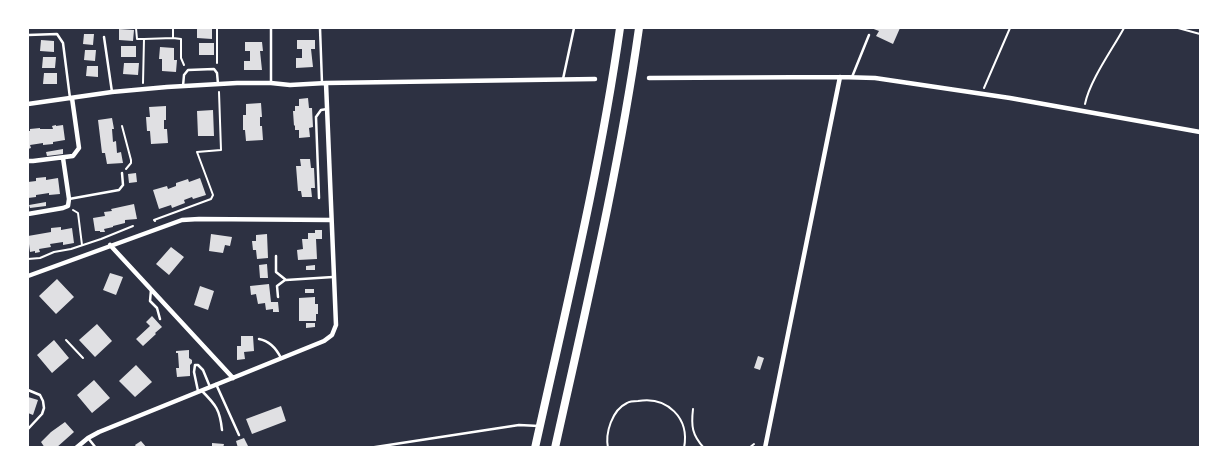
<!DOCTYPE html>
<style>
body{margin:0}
#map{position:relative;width:1228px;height:475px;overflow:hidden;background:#2d3142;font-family:"Asap Condensed",sans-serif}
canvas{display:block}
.frame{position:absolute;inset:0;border:29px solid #fff;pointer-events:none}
</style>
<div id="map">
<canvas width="1228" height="475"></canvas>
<div class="frame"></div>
</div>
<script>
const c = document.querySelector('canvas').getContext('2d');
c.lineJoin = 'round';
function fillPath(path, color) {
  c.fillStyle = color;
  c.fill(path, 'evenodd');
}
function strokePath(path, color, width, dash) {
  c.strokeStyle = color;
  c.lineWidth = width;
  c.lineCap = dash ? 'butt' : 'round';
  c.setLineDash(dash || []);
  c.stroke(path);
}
fillPath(new Path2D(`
 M197,28H212V39L197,38Z
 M871,28H900L893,44L876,36L879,31Z
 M119,29L134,30L133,41L119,40Z
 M84,34H94L93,45L83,44Z
 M41,40L54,41V52L40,51Z
 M297,40H315V49H311L313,67L296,68V58H302V49H297Z
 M245,42H262L263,51H260L262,70H244V61H250V51H245Z
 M199,43H214V55H199Z
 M121,46H136V57H121Z
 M160,47L174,48V60H177L176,72L162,71V59H159Z
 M85,50H96L95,61L84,60Z
 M43,57H56L55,68H42Z
 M124,63H139L138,75L123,74Z
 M87,66H98V77L86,76Z
 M44,73H57V84H43Z
 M308,98L309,108H312L313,127L309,128L310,137L299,138V130H295V125L294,126L293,111H295V106H299V99Z
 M261,103L262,117H260V126H262L263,140L246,141L245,130H243V115H246V104Z
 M166,106V120H164V129H167L168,143L151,144L150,131H147L146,117H150L149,107Z
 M213,110L214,136H198L197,111Z
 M112,118L114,129H112L113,142L116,141L117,153L121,152L123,163L107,164L105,153H102L98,120Z
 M56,125V126L63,125L65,140L53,142V144L43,145V143L30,145L31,148L28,149V131H30V129L40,128V129H53L52,126Z
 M63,149V154L47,156L46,152Z
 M300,159H310L311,168H314L315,188H311L312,197H302L301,191H298L296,166H301Z
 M136,173L137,182L129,183L128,174Z
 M46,177V180L58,178L60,194L49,195V193L36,195V197L28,198V182L36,181V178Z
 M200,178L206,195L193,199L192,197L184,200L185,203L172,208L171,205L159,209L153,190L167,186L168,189L176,186V183L188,179L189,182Z
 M46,202V206L30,208L29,205Z
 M134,204L137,219L125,220V223L113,226V227L104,229L105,232H100V231H95L93,218L105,216L104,212L112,211L111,209Z
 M61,227V230L72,228L74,243L63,245V242L50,244L51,247L39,249L40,252L35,253V251L30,252L28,236L51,232V228Z
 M315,230H322V239H316L317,259L298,260L297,250L303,249L302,239H308V233H315Z
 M211,234L232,237L230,246L225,245L223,253L209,251Z
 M267,234L268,258L257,259L256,250H253L252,241H256V235Z
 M171,247L184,257L169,275L156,264Z
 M267,264L268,278H260L259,265Z
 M315,265V270H306V266Z
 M110,273L123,277L116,295L103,290Z
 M57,279L74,297L56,314L39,296Z
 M269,284L271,302H278L279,312H273V309L266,310L265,303L258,304L256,294L251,295L250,286Z
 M200,286L214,291L208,310L194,305Z
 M305,289H314V293H305Z
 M315,297V304H318V314H316V321H299V298Z
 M152,316L162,327L155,333L156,334L143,346L136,339L150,326L146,322Z
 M306,323H315V327L306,328Z
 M97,324L112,341L95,357L79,340Z
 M241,336H253L254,351L244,352L245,359L237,360V346H241Z
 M54,340L69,358L52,373L37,355Z
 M189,350V358L192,360V363L190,365V376L177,377L176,368H179L178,353H176V351Z
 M758,356L764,358L760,370L754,368Z
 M136,365L152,382L135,397L119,381Z
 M94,380L110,398L92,413L77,395Z
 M28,397L38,400L33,415L28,413Z
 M281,406L286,421L252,434L246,419Z
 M65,422L74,432L56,448H45L41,442L51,432Z
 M244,438L248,446L238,448L236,441Z
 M141,441L147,448H137L135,445Z
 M212,443L224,444L223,448H212Z`), '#e0e0e3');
strokePath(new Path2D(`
 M136,28L137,39H144L143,83
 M173,28V38L181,39V58L184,65
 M1178,28L1200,34
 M144,39L173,38
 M217,63V28
 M984,88L1010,28
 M1085,104C1090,80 1112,50 1124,28
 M122,126L131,160V163L126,169
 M73,210L78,213L82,245
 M155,221L154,220L211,199L213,195L197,152L221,150L219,92
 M28,259L40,258L54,252L71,249L101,239L133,226
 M66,340L83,358
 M693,409C691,426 692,435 704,448
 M608,448C605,433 612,410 627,403C630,401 635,401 638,401C667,396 690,418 684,448
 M749,448L754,444`), '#fff', 2);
strokePath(new Path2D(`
 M320,28L322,83
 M28,35L57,34L63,43L70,98
 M104,37L112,92
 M852,77L869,35
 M563,79L574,28
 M271,83V28
 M183,86L184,75L188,70L214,69L217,73L218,84
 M319,198L316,117L321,110L327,109
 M69,199L119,190L123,185L122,173
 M276,256V272L286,280L333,277
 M151,290L150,301L157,308L160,319
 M278,297L277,286L285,280
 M259,339C270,341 276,348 281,358
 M216,384L239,435
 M28,390L40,395L43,401L44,408L42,414L28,429
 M198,391L194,372L195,365H198L203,370L210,387
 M202,391C216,405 220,410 222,430
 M88,438L96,448
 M369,448L519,425L539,426`), '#fff', 2.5);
strokePath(new Path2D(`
 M649,78L840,77L875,78L1010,98L1200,132
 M28,104L112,92L167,87L237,83H271L290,85L326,83L595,79
 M28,161H33L73,156L79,148L72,98
 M28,214L63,208L68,206L69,199L63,158
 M110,245L233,378
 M28,276L182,220L199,219L331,220
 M76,448L88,438L99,432L324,341L332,335L336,325L326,83
 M765,448L840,77`), '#fff', 4.5);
strokePath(new Path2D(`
 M535,448C566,308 600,169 620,28
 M555,448C586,308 619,169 639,28`), '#fff', 8);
</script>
